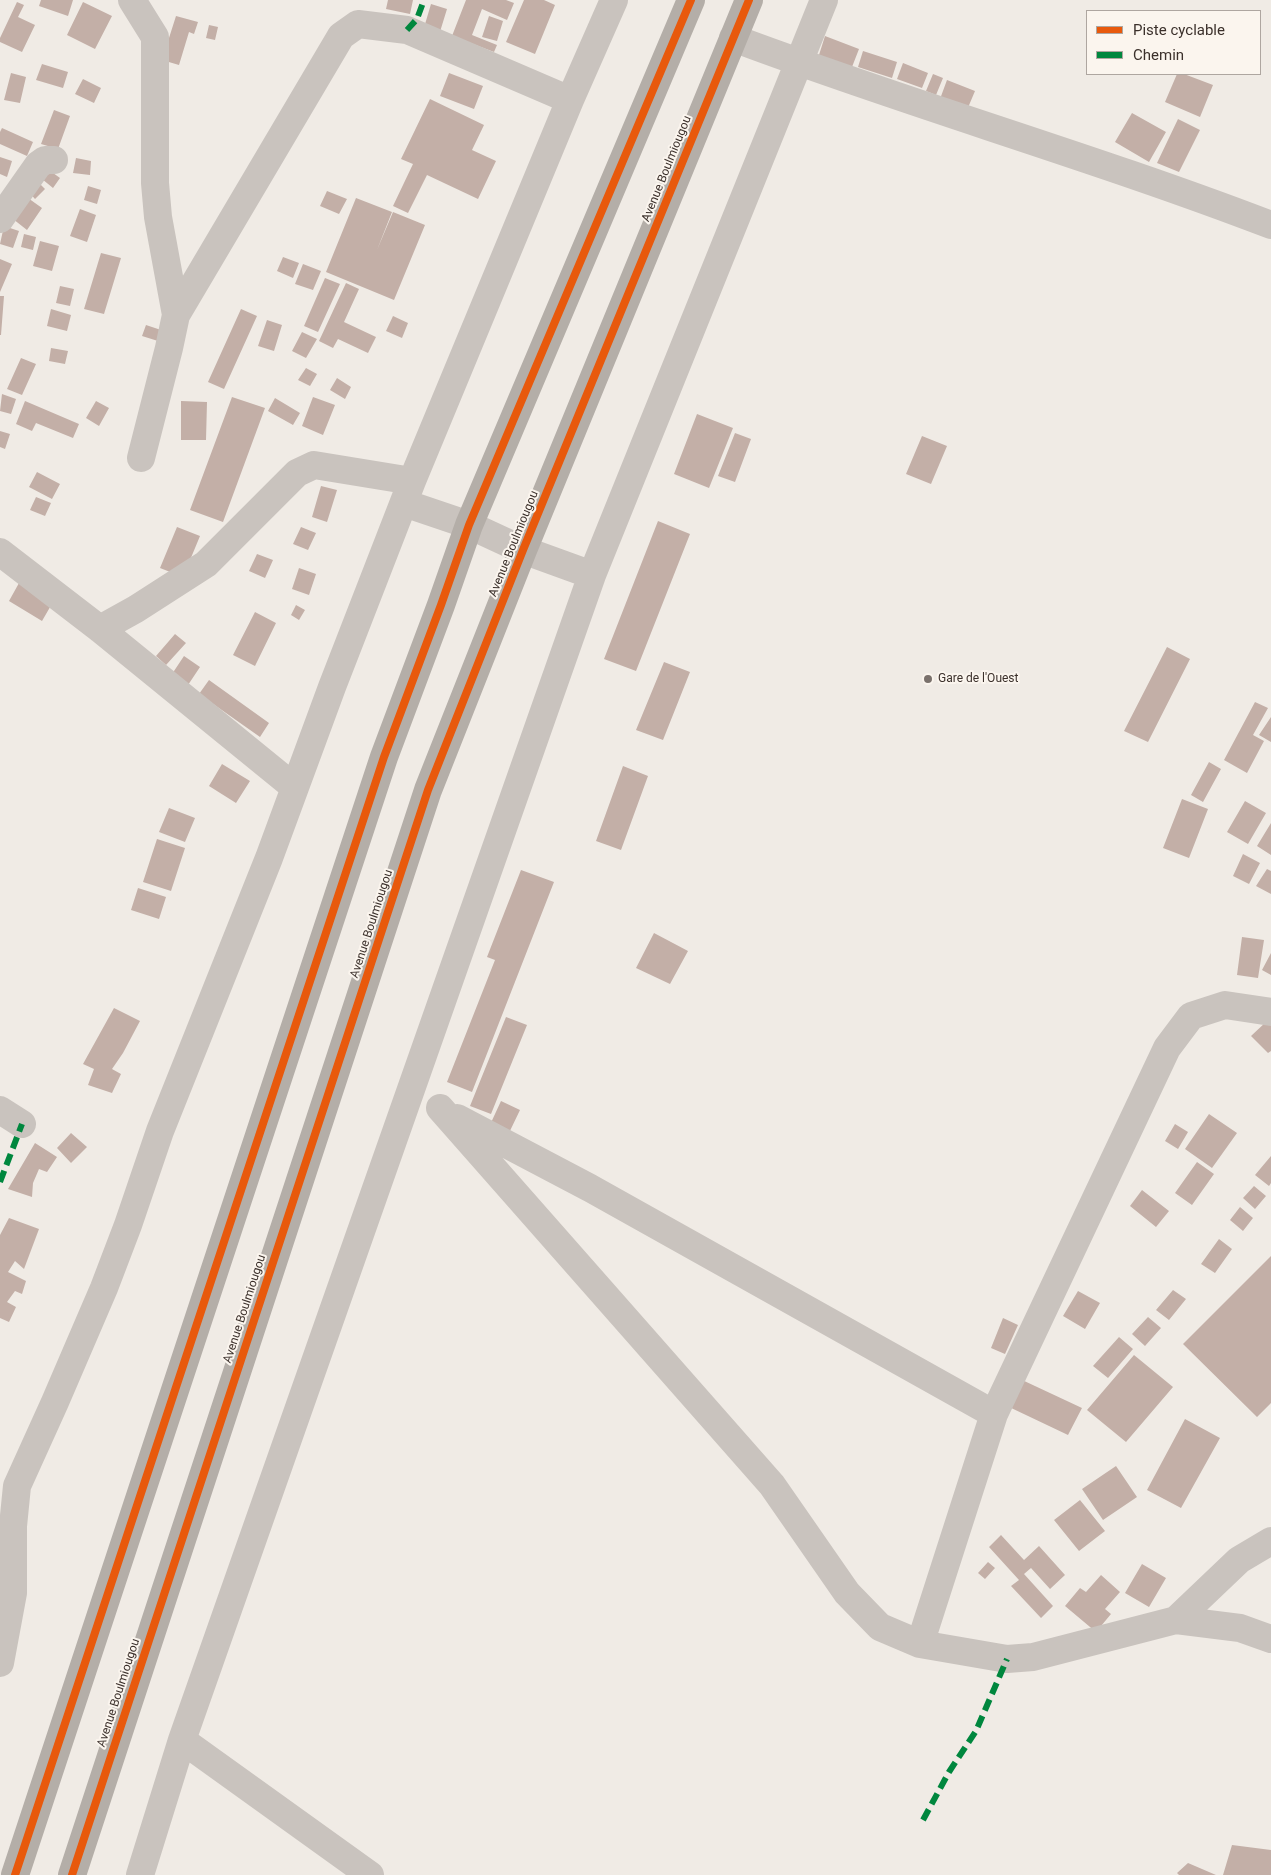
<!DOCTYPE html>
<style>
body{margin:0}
#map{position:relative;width:1271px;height:1875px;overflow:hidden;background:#f0ebe5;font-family:Roboto,sans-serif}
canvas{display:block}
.legend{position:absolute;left:1086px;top:10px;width:175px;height:65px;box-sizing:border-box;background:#fbf5ee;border:1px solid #aea6a0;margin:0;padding:6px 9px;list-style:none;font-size:15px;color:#3b302b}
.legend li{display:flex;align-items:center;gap:10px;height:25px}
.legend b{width:25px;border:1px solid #aea6a0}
</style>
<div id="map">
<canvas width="1271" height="1875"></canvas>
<ul class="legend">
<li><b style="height:6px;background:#e8590c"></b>Piste cyclable</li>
<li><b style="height:6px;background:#00873e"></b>Chemin</li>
</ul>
</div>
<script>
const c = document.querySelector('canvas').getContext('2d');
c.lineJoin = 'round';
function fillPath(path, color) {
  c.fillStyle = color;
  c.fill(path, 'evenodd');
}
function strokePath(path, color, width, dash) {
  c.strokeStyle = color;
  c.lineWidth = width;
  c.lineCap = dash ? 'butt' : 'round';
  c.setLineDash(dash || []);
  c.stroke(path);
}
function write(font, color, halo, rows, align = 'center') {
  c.font = font + ' Roboto,sans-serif';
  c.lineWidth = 4;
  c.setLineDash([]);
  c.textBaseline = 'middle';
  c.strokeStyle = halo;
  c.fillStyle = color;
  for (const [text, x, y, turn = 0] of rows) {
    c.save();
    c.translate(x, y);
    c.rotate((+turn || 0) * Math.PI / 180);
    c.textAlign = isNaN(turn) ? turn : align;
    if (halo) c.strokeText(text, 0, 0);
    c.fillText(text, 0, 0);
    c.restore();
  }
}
fillPath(new Path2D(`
 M41,0H73L68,16L39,6Z
 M388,0H413L410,14L386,9Z
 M466,0H506L514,3L507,20L482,9L472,35L497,45L494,52L452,36Z
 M524,0H544L555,5L535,54L506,42Z
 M17,2L24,5L18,17L35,25L22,52L0,42V38Z
 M83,2L112,16L95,49L67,35Z
 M431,4L447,9L439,35L423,31Z
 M176,16L198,22L194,34L189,32L179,65L162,60Z
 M489,16L503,21L497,41L482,37Z
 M209,25L218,27L215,40L206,38Z
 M825,36L859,49L852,67L819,55Z
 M863,51L897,62L892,78L858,67Z
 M903,63L928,73L922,88L897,79Z
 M42,64L68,72L63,88L36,80Z
 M11,73L26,77L20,103L4,100Z
 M449,73L483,86L474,109L440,96Z
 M933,74L943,78L936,95L926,91Z
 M1177,74H1184L1213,85L1200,117L1165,102Z
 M83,79L101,88L94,103L75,94Z
 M947,80L975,91L967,110L940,99Z
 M430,99L484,125L472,150L496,161L478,199L427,175L408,213L393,206L413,164L401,159Z
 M54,110L70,116L58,149L41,144Z
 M1132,113L1166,132L1149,162L1115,142Z
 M1178,119L1200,130L1179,172L1157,163Z
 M2,128L33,142L27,156L0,144V132Z
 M0,157L12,161L7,177L0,174Z
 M76,158L91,161L90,175L73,173Z
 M49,170L60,178L53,188L42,179Z
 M37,181L45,189L35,199L27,190Z
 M88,186L101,190L97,204L84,200Z
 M327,191L347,199L339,214L320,206Z
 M28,198L42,208L27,230L13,219Z
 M356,198L392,212L377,250L393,212L425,225L394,300L326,272Z
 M80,209L96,215L87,242L70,236Z
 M4,226L19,231L13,248L0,244Z
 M24,234L36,237L33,250L21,247Z
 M40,241L59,246L52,271L33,266Z
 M101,253L121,258L104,314L84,309Z
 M283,257L299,263L293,278L277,271Z
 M0,259L12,264L0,292Z
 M303,264L321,271L313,290L295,284Z
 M325,278L340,284L318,332L304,326Z
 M346,283L359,289L344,322L376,337L368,353L338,339L333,348L319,341Z
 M60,286L74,289L70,306L56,303Z
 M0,296H4L1,335H0Z
 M51,309L71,315L67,331L47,326Z
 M241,309L257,316L224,389L208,382Z
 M393,316L408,323L402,338L386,331Z
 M267,320L282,325L274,351L258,346Z
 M146,325L161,330L158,341L142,336Z
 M302,332L317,339L306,358L292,351Z
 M51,348L68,351L65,364L49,361Z
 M21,358L36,364L22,395L7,389Z
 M306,368L317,374L310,386L298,380Z
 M337,378L351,387L345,399L330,390Z
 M2,394L16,399L11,414L0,411Z
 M232,397L265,408L223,522L190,510Z
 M313,397L335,405L323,435L302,426Z
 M275,398L300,413L293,425L268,411Z
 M25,401L79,424L73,438L36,423L32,431L16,424Z
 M96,401L109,408L99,426L86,418Z
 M181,401L207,402L206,440H181Z
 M697,414L733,428L709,488L674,474Z
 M0,431L10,434L5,449L0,447Z
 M735,433L751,439L735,482L718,476Z
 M922,436L947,446L931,484L906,474Z
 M37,472L60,484L52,499L29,487Z
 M321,486L337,490L327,522L312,517Z
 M36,497L51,503L45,516L30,510Z
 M658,521L690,534L636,671L604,659Z
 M177,527L200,536L183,577L160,568Z
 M301,527L316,533L308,550L293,544Z
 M257,554L273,560L265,578L249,571Z
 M299,568L316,574L309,595L292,589Z
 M19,583L53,602L42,621L9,601Z
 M296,605L305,610L299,620L291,615Z
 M255,612L276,623L255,666L233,655Z
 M175,634L186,643L166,665L156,656Z
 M1167,647L1190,659L1148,742L1124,731Z
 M184,656L200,667L188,685L172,674Z
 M664,662L690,672L663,740L636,730Z
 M209,680L269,723L260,737L199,694Z
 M1255,702L1268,708L1253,735L1264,741L1247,773L1224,760Z
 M1271,717V742L1259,735Z
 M1209,762L1221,769L1203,802L1191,795Z
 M222,764L250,781L236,803L209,786Z
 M623,766L648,776L621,850L596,841Z
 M1182,799L1208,809L1189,858L1163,848Z
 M1245,801L1266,813L1248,844L1227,832Z
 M169,808L195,818L185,842L159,832Z
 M1271,823V855L1257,846Z
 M157,839L185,848L171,891L143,882Z
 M1243,854L1260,863L1249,884L1233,876Z
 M1267,869L1271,871V894L1256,886Z
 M521,870L554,882L472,1092L447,1082L495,960L487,957Z
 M138,888L166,897L159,919L131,910Z
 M654,933L688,951L670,984L636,968Z
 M1242,937L1264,940L1258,978L1237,975Z
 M1271,953V975L1262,970Z
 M114,1008L140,1021L123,1053L112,1069L121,1074L112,1093L88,1085L94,1069L83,1064Z
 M506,1017L527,1025L491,1114L470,1106Z
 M1267,1021L1271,1025V1051L1268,1053L1251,1036Z
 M501,1101L520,1110L508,1135L489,1127Z
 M1209,1114L1237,1133L1212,1168L1185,1149Z
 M1175,1124L1188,1132L1178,1149L1165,1141Z
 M71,1133L87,1147L71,1163L57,1148Z
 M35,1143L57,1157L47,1172L39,1169L33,1183L32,1197L8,1189Z
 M1271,1156V1183L1269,1186L1255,1175Z
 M1197,1162L1214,1174L1192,1205L1175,1193Z
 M1254,1186L1266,1196L1255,1209L1243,1198Z
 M1142,1190L1169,1211L1156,1227L1130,1206Z
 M1240,1207L1253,1218L1243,1231L1230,1220Z
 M9,1218L39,1229L24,1269L15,1261L8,1272L26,1281L22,1294L15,1291L7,1302L16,1307L9,1322L0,1318V1235Z
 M1219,1239L1232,1249L1215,1273L1201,1264Z
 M1271,1256V1403L1257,1417L1183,1344Z
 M1173,1290L1186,1299L1169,1320L1156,1310Z
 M1078,1291L1100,1303L1085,1329L1063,1316Z
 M1148,1317L1161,1328L1145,1346L1132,1334Z
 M1003,1318L1018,1325L1005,1354L991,1348Z
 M1119,1337L1133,1349L1108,1378L1093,1366Z
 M1134,1355L1173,1387L1126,1442L1087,1410Z
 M1020,1379L1082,1408L1068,1435L1007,1406Z
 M1185,1419L1220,1438L1181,1508L1147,1490Z
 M1116,1466L1137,1497L1103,1520L1082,1489Z
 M1080,1500L1105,1531L1079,1551L1054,1520Z
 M1001,1535L1024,1560L1039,1546L1065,1575L1050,1589L1031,1568L1024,1574L1053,1606L1041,1618L1011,1586L1019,1580L989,1547Z
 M988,1562L995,1568L985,1579L978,1573Z
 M1142,1564L1166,1578L1149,1607L1125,1593Z
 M1101,1575L1120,1592L1105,1609L1111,1614L1096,1632L1065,1606L1080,1588L1086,1592Z
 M1232,1845L1271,1850V1875H1223Z
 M1188,1863L1216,1875H1179L1177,1873Z`), '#c3afa7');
strokePath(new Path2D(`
 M132,0L155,37V183L158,217L176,315L169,348L141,458
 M733,38C911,105 1094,157 1271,225
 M0,219L38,165L45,160H54
 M176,315L341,36L358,24L407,30L570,100
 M404,503L469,525L523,550L592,575
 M0,552L100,629L294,787
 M100,629L136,609L206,564L297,473L314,465L412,481
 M440,1108L772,1485L847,1593L880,1627L920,1644L1007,1659L1033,1657L1176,1620L1240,1628L1271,1639
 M0,1110L22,1124
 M457,1118L590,1188L994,1414
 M1176,1620L1239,1560L1271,1541
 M920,1644L994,1414L1167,1048L1191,1016L1225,1005L1271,1012
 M0,1663L13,1593V1526L17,1486L55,1402L104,1288L128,1225L160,1131L269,858L332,687L412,481L570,100L614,0
 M140,1875L182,1740
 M370,1875L182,1740L592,575L824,0`), '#c9c3be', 28);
strokePath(new Path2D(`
 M15,1875L384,757L441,605L469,525L691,0
 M72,1875L428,790L523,550L749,0`), '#b4aea8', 28);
strokePath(new Path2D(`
 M407,30L417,19L424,0
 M0,1182L22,1124
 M923,1820L949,1772L976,1731L1007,1659`), '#00873e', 6, [12, 6]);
strokePath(new Path2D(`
 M15,1875L384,757L441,605L469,525L691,0
 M72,1875L428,790L523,550L749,0`), '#e8590c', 8);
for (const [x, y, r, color] of [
 [928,679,5,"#7a716c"]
]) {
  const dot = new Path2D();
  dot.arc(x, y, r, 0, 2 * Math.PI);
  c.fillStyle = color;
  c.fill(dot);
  strokePath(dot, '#fbf5ee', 2);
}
write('12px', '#3b302b', '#fbf5ee', [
 ["Avenue Boulmiougou",667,169,-68],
 ["Avenue Boulmiougou",514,544,-68],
 ["Avenue Boulmiougou",372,924,-72],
 ["Avenue Boulmiougou",245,1309,-72],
 ["Avenue Boulmiougou",119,1693,-72]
]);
write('12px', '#3b302b', '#fbf5ee', [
 ["Gare de l'Ouest",938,679]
], 'left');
</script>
